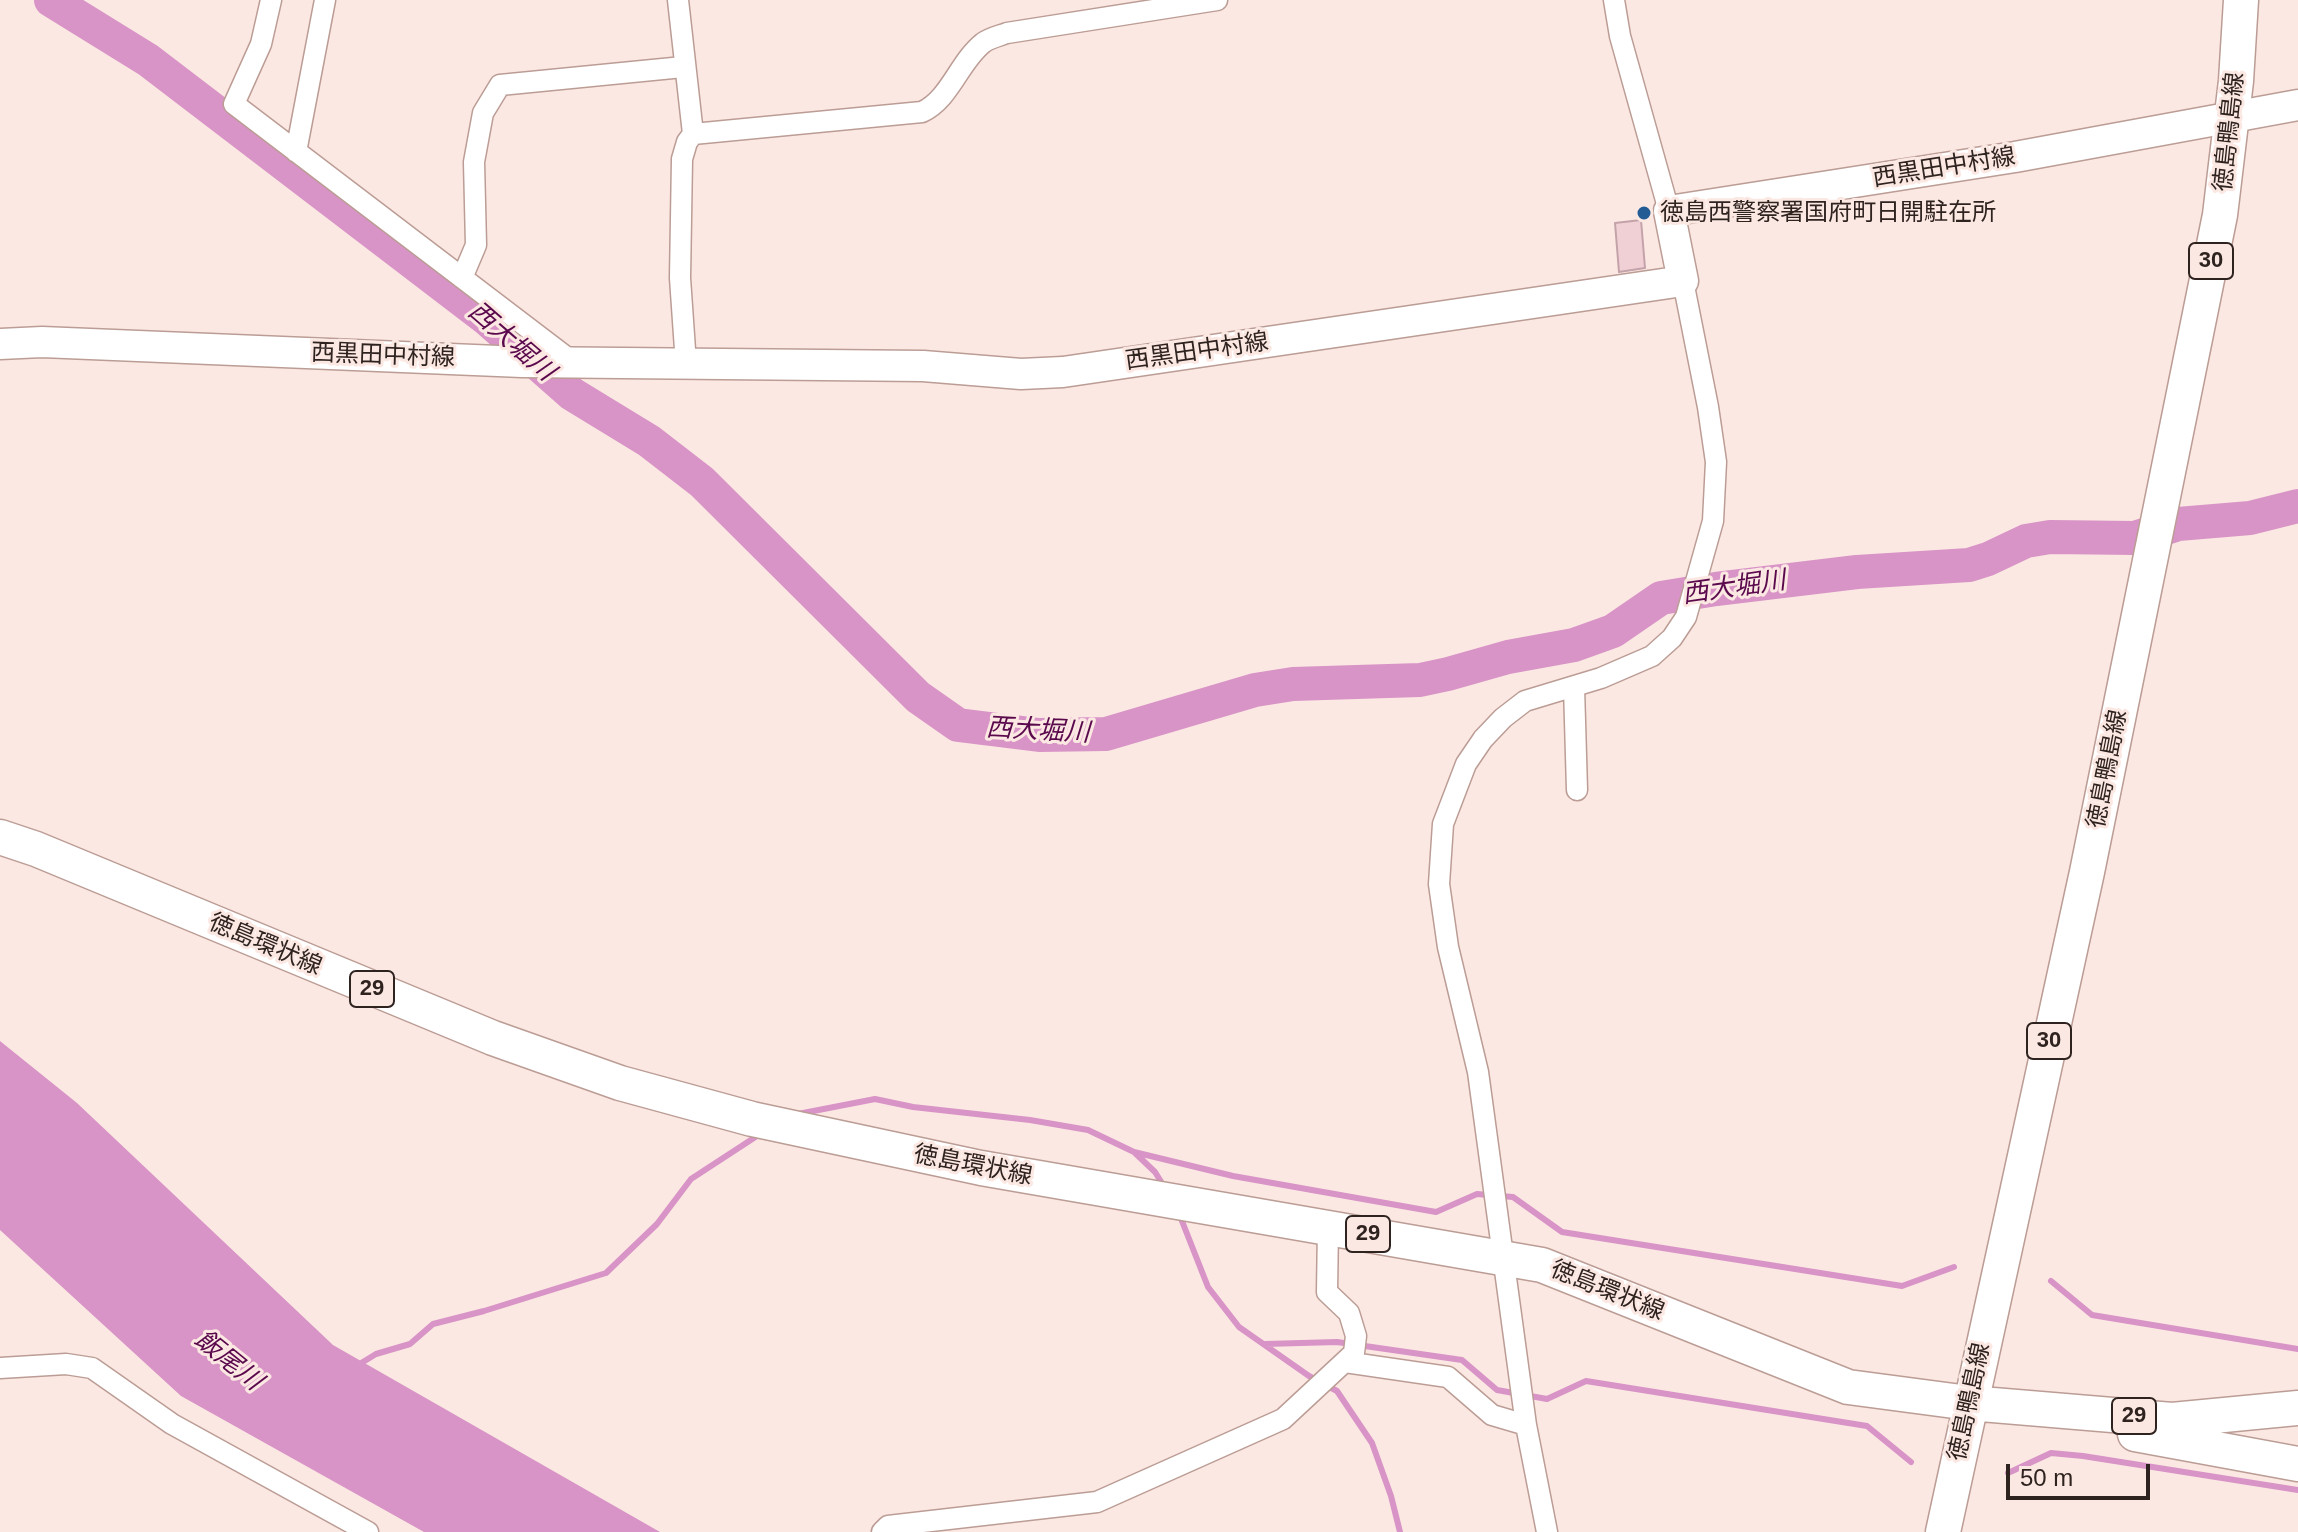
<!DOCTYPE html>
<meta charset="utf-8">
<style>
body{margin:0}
#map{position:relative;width:2298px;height:1532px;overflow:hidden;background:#fce8e3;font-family:Arial,sans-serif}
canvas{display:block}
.scale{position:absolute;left:2006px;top:1464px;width:144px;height:36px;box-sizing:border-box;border:4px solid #2f2320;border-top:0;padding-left:10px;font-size:24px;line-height:28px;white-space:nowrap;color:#2f2320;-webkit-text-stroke:6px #fce8e3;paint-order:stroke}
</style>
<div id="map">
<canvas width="2298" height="1532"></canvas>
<div class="scale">50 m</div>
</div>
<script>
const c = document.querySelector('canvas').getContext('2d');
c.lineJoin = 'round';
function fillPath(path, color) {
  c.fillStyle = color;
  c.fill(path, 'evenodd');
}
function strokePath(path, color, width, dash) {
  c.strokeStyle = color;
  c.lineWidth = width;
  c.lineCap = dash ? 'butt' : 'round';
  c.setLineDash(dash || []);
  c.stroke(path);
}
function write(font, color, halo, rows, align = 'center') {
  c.font = font + ' Arial,"Noto Sans JP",sans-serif';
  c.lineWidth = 6;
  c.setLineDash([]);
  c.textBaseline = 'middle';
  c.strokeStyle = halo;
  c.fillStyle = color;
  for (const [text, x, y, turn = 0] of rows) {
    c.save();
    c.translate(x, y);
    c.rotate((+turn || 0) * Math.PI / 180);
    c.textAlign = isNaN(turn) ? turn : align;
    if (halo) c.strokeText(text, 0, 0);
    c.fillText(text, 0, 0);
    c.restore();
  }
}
fillPath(new Path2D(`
 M0,1041L77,1103L333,1345L660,1532H424L181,1396L0,1230Z`), '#d894c6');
strokePath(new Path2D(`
 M798,1114L875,1099L913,1107L1030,1120L1088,1130L1134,1152L1155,1172L1165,1188
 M1134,1152L1233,1176L1436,1212L1477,1194L1489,1195
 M1501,1196L1513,1197L1562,1232L1902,1286L1954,1267
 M1180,1216L1208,1287L1239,1327L1309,1376L1337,1391L1372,1443L1391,1496L1400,1532
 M2051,1281L2092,1315L2298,1349
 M1265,1344L1337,1342L1462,1360L1497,1390L1547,1399L1586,1381L1867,1426L1911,1462
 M358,1365L376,1354L410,1344L433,1324L484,1311L606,1273L657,1224L691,1179L760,1134
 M2008,1473L2051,1453L2083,1456L2298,1490`), '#d894c6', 6);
strokePath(new Path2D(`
 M51,0L148,60L487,319L572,394L649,441L702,482L918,697L958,725L1039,735L1106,734L1255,690L1293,684L1420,680L1448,674L1508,657L1574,645L1613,631L1661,598L1716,589L1857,572L1969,565L1988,559L2026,541L2050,537L2135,538L2178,524L2250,518L2298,506`), '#d894c6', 34);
const building = new Path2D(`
 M1641,220L1645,268L1619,272L1615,223Z`);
fillPath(building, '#f0cfd5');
strokePath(building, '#c3a3a9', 2);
const street = new Path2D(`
 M271,0L261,44L234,104L574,363
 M678,0L693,134L687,142L682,159L680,278L686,364
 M1614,0L1620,36L1669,211
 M693,134L922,112C950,99 959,62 983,43C989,38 999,36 1007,33L1217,0
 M296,152L325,0
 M462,278L476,245L474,162L483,113L500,85L683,67
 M1574,687L1577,790
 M1345,1362L1448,1377L1492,1415L1526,1425
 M0,1368L66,1364L92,1368L172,1424L368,1532
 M882,1532L888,1526L1097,1502L1283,1419L1354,1353L1356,1336L1349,1313L1327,1292L1328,1227
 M1547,1532L1526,1425L1478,1072L1448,947L1439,884L1443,824L1466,764L1483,739L1503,718L1525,701L1601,678L1652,656L1672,638L1686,617L1713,521L1716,462L1708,407L1683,281`);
const secondary = new Path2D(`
 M0,344L42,342L522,362L923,366L1021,374L1063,372L1683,281L1669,211L2015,157L2298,105`);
const primary = new Path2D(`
 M0,837L36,849L493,1038L620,1083L752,1119L981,1168L1542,1265L1848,1387L1969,1403L2172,1420L2298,1408
 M2135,1434L2298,1464
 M1943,1532L2087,872L2220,215L2236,81L2241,0`);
strokePath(street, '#bb9d95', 23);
strokePath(secondary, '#bb9d95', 33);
strokePath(primary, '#bb9d95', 37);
strokePath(street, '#fff', 20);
strokePath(secondary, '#fff', 30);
strokePath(primary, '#fff', 34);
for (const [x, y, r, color] of [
 [1644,213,8,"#235c94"]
]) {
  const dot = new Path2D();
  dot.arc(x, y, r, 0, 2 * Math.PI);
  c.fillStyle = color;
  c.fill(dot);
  strokePath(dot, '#fce8e3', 3);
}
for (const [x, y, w] of [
 [2211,261,44],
 [372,989,44],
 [2049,1041,44],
 [1368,1234,44],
 [2134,1416,44]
]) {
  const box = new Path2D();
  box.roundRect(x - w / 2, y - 18, w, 36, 6);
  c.fillStyle = '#fce8e3';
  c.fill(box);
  strokePath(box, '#2f2320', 2);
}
write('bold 22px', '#2f2320', null, [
 ["30",2211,261],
 ["29",372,989],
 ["30",2049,1041],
 ["29",1368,1234],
 ["29",2134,1416]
]);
write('24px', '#2f2320', '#fce8e3', [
 ["徳島鴨島線",2230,132,-84],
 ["西黒田中村線",1944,168,-9],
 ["西黒田中村線",1197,352,-8],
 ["西黒田中村線",383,356,2],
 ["徳島鴨島線",2108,769,-79],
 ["徳島環状線",265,945,23],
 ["徳島環状線",973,1166,11],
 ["徳島環状線",1607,1291,22],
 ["徳島鴨島線",1970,1402,-78]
]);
write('24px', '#2f2320', '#fce8e3', [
 ["徳島西警察署国府町日開駐在所",1660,213]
], 'left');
write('italic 26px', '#5b094d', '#fce8e3', [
 ["西大堀川",511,342,41],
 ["西大堀川",1734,588,-8],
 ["西大堀川",1038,731,3],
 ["飯尾川",228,1361,39]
]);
</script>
